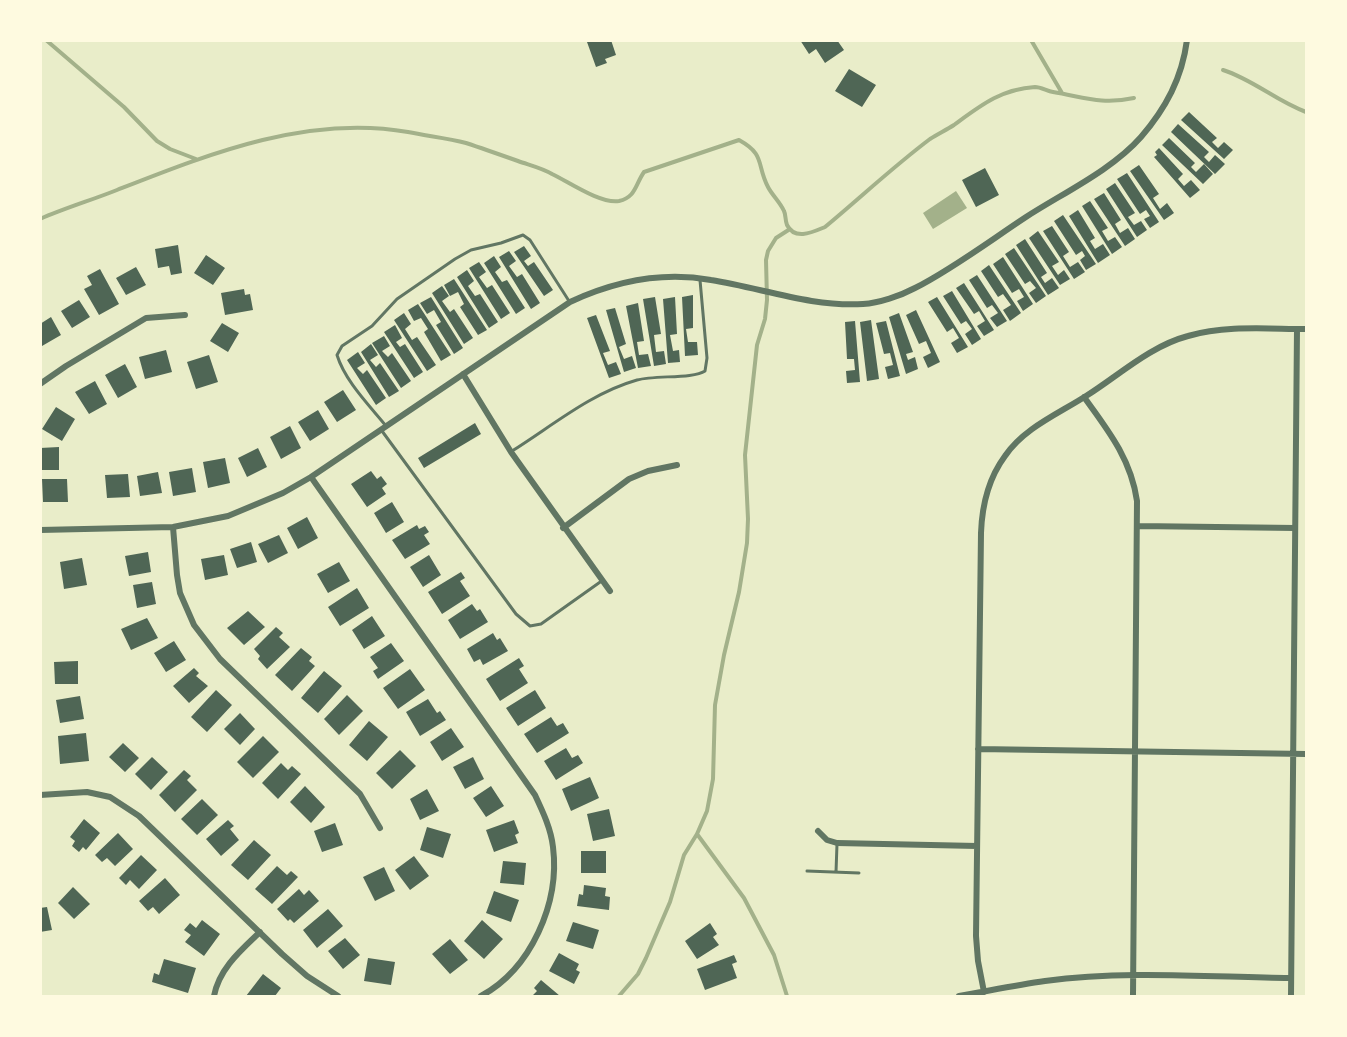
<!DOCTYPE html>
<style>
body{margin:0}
#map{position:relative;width:1347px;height:1037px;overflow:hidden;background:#e9edc9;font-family:Signika,sans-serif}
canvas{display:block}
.frame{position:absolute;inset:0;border:42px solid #fefae0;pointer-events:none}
</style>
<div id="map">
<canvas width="1347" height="1037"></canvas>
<div class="frame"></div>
</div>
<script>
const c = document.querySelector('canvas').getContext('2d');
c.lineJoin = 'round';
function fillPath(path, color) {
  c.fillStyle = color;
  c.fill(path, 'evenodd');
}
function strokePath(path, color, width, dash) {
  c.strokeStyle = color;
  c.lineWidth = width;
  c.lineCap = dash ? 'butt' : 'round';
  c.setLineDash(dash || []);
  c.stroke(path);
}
fillPath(new Path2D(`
 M956,191L967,208L933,229L923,213Z`), '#a3b18a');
strokePath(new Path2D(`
 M46,40L124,107L157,141L170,149L196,159
 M1031,40L1062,93
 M1223,70C1254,80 1276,101 1306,112
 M40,219C65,208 92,200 117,190C209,154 308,114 408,132C427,136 448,138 466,143C484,149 501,155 518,161C529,165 542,168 552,174C569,182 600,204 619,201C636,197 635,185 644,172L739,140C766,155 756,164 768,187C772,195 780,202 784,211C786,215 785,220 787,225C795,241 813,232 825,227C860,198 894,166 930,139C938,134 946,130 954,125C980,106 1001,89 1035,87C1041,87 1047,91 1053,92C1084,97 1101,105 1134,98
 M697,834L744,898L774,955L787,996
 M619,996L638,974L646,958L670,902L684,855L697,834L707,811L713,779L715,705L724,655L739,592L747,543L748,519L745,455L757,345L765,319L767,300L766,260L768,251L776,238L790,229`), '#a3b18a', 4);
fillPath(new Path2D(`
 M592,40H611L616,55L605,59L607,63L596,67L587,42Z
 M800,40H837L844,50L825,63L816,49L809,54Z
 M849,69L876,85L862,107L835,91Z
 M1189,112L1217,138L1212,142L1218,148L1224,142L1233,150L1224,159L1181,120Z
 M1178,124L1209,152L1204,157L1209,162L1215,155L1225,164L1215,174L1171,132Z
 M1169,138L1195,163L1191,167L1196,172L1204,164L1213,174L1203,184L1162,145Z
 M1159,148L1183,174L1178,179L1184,186L1191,180L1200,190L1190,198L1154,157L1157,155L1155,152Z
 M1139,165L1159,194L1153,198L1160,209L1167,203L1174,213L1164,220L1130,171Z
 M985,168L999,195L976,207L962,180Z
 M1127,173L1159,222L1150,228L1144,219L1150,216L1146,210L1140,214L1117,179Z
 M1115,183L1135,213L1128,217L1134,225L1141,221L1147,230L1137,237L1106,189Z
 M1104,193L1121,220L1115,224L1120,233L1128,228L1135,239L1125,246L1094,199Z
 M1090,201L1108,228L1102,231L1108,241L1115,237L1122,247L1112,254L1082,206Z
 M1078,210L1095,238L1090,241L1095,249L1103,244L1110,255L1098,263L1069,216Z
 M1063,215L1096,264L1086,270L1080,260L1085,256L1082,251L1076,255L1054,221Z
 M1052,226L1069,252L1063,256L1070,267L1078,262L1085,272L1074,279L1043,231Z
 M1038,231L1059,262L1052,266L1058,275L1064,270L1070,279L1060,285L1029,238Z
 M1025,239L1047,273L1041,277L1045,283L1052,278L1059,288L1048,295L1016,245Z
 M178,245L182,273L171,275L169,266L158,268L155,249Z
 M524,246L531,256L524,261L528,266L534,262L553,290L544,296L514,252Z
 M1014,248L1046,296L1036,303L1029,293L1036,288L1030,281L1025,284L1005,254Z
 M509,251L516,261L509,266L517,277L522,274L540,303L531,309L499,257Z
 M206,255L225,268L213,285L194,273Z
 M494,256L501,267L495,272L502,282L507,280L525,308L516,314L484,263Z
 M1003,257L1033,304L1023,311L1017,301L1024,297L1019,289L1012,293L993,264Z
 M479,262L486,272L479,277L487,288L492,285L510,313L501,319L469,268Z
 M989,265L1021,313L1010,321L1003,310L1011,305L1003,294L998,297L981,271Z
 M136,267L146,285L126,295L116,278Z
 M100,269L119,304L99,315L84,289L92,285L87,276Z
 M467,270L474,281L468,286L475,296L480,294L498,322L489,328L457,277Z
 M977,275L1007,321L997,327L990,318L998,313L992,305L987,308L969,280Z
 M454,279L487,330L478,335L460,307L464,304L458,292L450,296L444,285Z
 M964,283L994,330L984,336L977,326L985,321L979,311L974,314L956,288Z
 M442,286L449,296L442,301L450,312L454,309L473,338L464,344L432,293Z
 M244,289L245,295L250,294L253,310L225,315L221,293Z
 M952,291L981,339L972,345L965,334L972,329L966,321L961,324L943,296Z
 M693,295V328L686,329L688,342H697L698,355L685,356L682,297Z
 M431,297L463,348L454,354L436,325L441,322L434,310L427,314L420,303Z
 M655,297L661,334L654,335L656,352L664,351L666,364L654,366L643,299Z
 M675,297L677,334L670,335L673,351L679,350L680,362L668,363L663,299Z
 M937,297L968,347L957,353L951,343L959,338L953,328L947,332L928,302Z
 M79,300L90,317L72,328L61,311Z
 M638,303L644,341L637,342L639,355L648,354L651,366L638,368L626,306Z
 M418,304L451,355L441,361L424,332L428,329L421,318L414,321L408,310Z
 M615,308L626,344L619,347L624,359L632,356L636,368L624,372L606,310Z
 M916,310L940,362L928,368L923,357L931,353L926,341L919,344L906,315Z
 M404,313L411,324L405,329L412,340L417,337L436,365L427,371L394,320Z
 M899,313L913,352L906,354L908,360L915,357L918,369L906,374L889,317Z
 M596,315L610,351L603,353L608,365L616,362L621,374L609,378L587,318Z
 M51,317L61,335L42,346L40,343V324Z
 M871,320L879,379L867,381L860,322Z
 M855,321L860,382L847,383L846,371L855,370L854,359H847L845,322Z
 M886,321L900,376L888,379L885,367L893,365L890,353L884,354L876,323Z
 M222,323L239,333L228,352L210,341Z
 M395,325L402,338L396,342L400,347L405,344L423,372L414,378L384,332Z
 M384,336L390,346L382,351L388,357L392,353L411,381L401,388L372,343Z
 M371,344L378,355L370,360L376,367L380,363L399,391L389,397L361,352Z
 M166,350L172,372L145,379L139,357Z
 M358,352L365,363L357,368L363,374L367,370L386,398L376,405L347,360Z
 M209,355L218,382L196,389L187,362Z
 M125,364L137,387L118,398L105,375Z
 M95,381L107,404L89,414L75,392Z
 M343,390L356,410L337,422L324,402Z
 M56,407L75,419L62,441L42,429Z
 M318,410L329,429L310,441L298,422Z
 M475,423L481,434L424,468L418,458Z
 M290,426L301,448L281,459L270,437Z
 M59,447V470H40V448Z
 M258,448L267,467L247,477L238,458Z
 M225,458L230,483L208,488L203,462Z
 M192,468L196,492L173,496L169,472Z
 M371,471L377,479L381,476L387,484L382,488L386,494L367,507L351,484Z
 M158,472L162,493L140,496L137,476Z
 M128,474L130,497L107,498L105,475Z
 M42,479H67L68,502H43Z
 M392,502L404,522L386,533L374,513Z
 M307,517L318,538L298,549L287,528Z
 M417,525L419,529L425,526L429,532L424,535L430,544L405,559L392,540Z
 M279,535L288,553L268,563L258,544Z
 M251,542L257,562L237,568L230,549Z
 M148,552L151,572L129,576L125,556Z
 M224,555L228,575L205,580L201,559Z
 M429,555L441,575L423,587L410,567Z
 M82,558L87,585L64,589L60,562Z
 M339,562L350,581L328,593L317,574Z
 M461,572L465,578L460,581L470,596L442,614L428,592Z
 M152,582L156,604L137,608L133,585Z
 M357,588L369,608L340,626L328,607Z
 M472,604L477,611L480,609L488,622L460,639L448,620Z
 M248,611L265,627L244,645L227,628Z
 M372,616L385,636L364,649L352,630Z
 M147,618L158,638L131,650L121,629Z
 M276,627L283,633L279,637L290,647L267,669L258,659L260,656L254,649Z
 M493,633L497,640L500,638L508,651L483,665L480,659L474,662L467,649Z
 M174,641L186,660L166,672L154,653Z
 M391,643L404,661L378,679L373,671L378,668L370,657Z
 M301,648L312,657L309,661L315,666L292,691L275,675Z
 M519,658L524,666L519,669L528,683L500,701L486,679Z
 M78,661V684H55L54,662Z
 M194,668L199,673L196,676L208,686L189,703L173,686Z
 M410,669L425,690L398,709L383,688Z
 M324,671L342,686L318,713L301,698Z
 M216,690L232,705L207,732L191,717Z
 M535,690L546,708L518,726L506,708Z
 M347,695L363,711L339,735L324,719Z
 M80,696L84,719L60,723L56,700Z
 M428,699L437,713L440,711L446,720L420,736L406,712Z
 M240,713L255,729L240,745L224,729Z
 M551,717L557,726L563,723L569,733L537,753L524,734Z
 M369,721L388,737L367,761L349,745Z
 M451,728L464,747L442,761L430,742Z
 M86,733L89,761L60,764L58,736Z
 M263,736L279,752L253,778L237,762Z
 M123,743L139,758L125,772L109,757Z
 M566,748L572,758L578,755L583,763L556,780L544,761Z
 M400,750L416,766L392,789L376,773Z
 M152,757L168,772L151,790L135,774Z
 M473,757L484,779L465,789L453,767Z
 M281,763L288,770L292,766L301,774L278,799L262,783Z
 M184,770L191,776L187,780L197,790L175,812L159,795Z
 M590,777L599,798L571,811L562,789Z
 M305,786L325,807L311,823L290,802Z
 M491,786L504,806L486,817L473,798Z
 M427,789L439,811L420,820L410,799Z
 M202,799L218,815L197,835L181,819Z
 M609,809L615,836L593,841L587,814Z
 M84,819L100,833L86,850L83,847L79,852L72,846L75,841L70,837Z
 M228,820L234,826L230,829L239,840L221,856L206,839Z
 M514,820L519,833L515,835L518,843L494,852L486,830Z
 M335,823L343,845L322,852L314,831Z
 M427,827L451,834L443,858L420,850Z
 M118,833L133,849L115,866L107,858L102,862L95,855Z
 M254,840L271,855L248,880L231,865Z
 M581,851H606V873H581Z
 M141,855L157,870L139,889L130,880L126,885L119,878Z
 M414,856L429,876L410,890L395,870Z
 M503,861L526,863L524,885L500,883Z
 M277,866L287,875L291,871L298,877L272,904L255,889Z
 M384,867L395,891L375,901L363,877Z
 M165,878L180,895L159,914L153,907L148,911L139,901Z
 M584,885L606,888L605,896L610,897L609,910L577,906L579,894L583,895Z
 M73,887L90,904L74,919L58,903Z
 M299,889L304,895L309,890L319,901L294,923L290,919L288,921L277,909Z
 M494,891L519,900L511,922L486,913Z
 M47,907L52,930L40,932V908Z
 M328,909L343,926L317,948L303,930Z
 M202,920L220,934L204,956L185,942L191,935L184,930L190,923L196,928Z
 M482,920L503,939L484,959L464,941Z
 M573,922L599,930L593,949L566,941Z
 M710,923L717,934L713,937L719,945L697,959L685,941Z
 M345,938L360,955L343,969L328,951Z
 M450,939L468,960L450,974L432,954Z
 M559,953L579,964L576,970L580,972L574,984L549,971Z
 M734,955L737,962L732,964L737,978L705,990L697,969Z
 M368,958L395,962L391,985L364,981Z
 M164,959L196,968L188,993L152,982L154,973L159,975Z
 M263,974L281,988L275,996H246Z
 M541,980L560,996H532L537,991L534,988Z`), '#4f6655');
strokePath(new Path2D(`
 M386,426C369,405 345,381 337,355L342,346L372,326L397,299L455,259L471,250L501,243L523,235L530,240L569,301
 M382,431L516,614L530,626L541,624L603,580
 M512,451C552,426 591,393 637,380C655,375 693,379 705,371L707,358L700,280
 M807,871L859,873
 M836,872L837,844`), '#617663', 3);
strokePath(new Path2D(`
 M463,374L511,452L610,591
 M40,384L66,366L146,318L185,315
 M1084,397C1108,430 1131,459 1137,501L1133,996
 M311,477L535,795C543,812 551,829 553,847C560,903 531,969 481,996
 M1138,526L1295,528
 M173,527L177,575L180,593L194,625L220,659L360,794L380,828
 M563,528L629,479L648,471L677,465
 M40,530L173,527L228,516L283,493L311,477L570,302C615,281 661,271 711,280C762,288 810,307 863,304C879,303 900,296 915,288C951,270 991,240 1026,217C1063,193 1112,170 1141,137C1166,108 1182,78 1187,40
 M978,749L1306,754
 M40,795L87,792L110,797L139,816L282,954L307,976L338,996
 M818,831L827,840L837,843L977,846
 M984,992L978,961L976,936L981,533C982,505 988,479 1005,456C1024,428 1058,414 1086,396C1118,376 1150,346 1188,336C1226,325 1267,329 1306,329
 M214,996C219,969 240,951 260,932
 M959,996C988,991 1016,985 1045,981C1126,970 1209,977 1290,978
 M1291,996L1297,329`), '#617663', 6);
</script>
